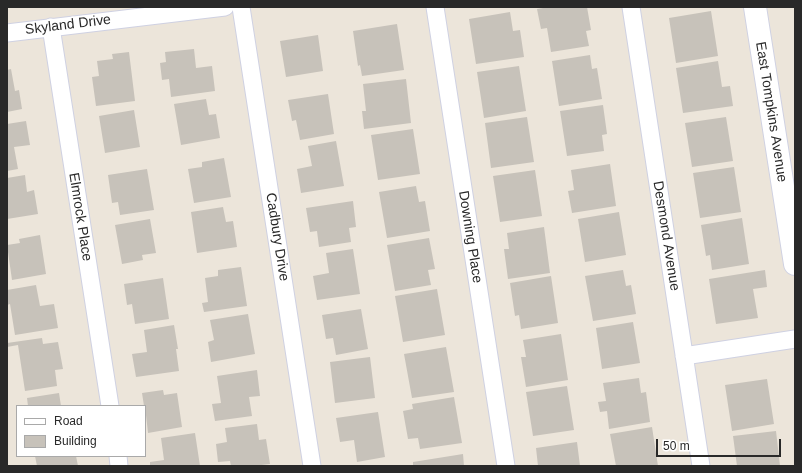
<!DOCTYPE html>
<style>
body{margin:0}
#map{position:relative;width:802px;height:473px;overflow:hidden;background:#ece5da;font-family:Arial,sans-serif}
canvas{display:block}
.frame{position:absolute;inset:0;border:8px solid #292929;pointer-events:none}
.legend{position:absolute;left:16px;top:405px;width:130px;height:52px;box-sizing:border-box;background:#fff;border:1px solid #a9a9a9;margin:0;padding:5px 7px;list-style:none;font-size:12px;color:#292929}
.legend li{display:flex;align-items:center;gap:8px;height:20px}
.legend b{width:20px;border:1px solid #a9a9a9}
.scale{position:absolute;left:656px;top:439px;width:125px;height:18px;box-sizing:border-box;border:2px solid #292929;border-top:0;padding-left:5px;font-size:12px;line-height:14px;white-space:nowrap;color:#292929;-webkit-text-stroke:3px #fff;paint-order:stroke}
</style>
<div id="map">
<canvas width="802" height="473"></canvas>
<div class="frame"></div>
<ul class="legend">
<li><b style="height:5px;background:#fff"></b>Road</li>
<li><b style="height:11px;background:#c7c2ba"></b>Building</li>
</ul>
<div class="scale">50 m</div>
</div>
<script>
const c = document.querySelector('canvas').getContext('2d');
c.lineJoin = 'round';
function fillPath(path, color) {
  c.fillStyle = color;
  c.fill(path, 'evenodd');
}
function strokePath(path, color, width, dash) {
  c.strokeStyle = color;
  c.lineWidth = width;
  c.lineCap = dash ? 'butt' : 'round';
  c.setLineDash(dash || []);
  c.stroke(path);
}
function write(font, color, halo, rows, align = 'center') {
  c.font = font + ' Arial,sans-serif';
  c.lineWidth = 3;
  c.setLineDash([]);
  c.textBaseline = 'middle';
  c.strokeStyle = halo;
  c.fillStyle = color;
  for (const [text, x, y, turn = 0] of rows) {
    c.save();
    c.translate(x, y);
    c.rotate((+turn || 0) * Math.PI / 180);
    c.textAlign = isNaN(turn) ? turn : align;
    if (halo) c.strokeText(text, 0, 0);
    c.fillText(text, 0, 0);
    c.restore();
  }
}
fillPath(new Path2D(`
 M549,7H587L591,30L586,31L589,46L551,52L547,28L541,29L537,9Z
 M711,11L718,56L676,63L669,18Z
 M510,12L513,31L520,30L524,57L476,64L469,19Z
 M397,24L404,70L362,76L360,65L358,66L353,31Z
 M318,35L323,71L286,77L280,41Z
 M194,49L196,68L212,66L215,91L171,97L169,79L162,80L160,63L166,62L165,52Z
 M129,52L135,101L96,106L92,77L99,76L97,61L113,59L112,54Z
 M590,55L592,69L597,68L602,99L559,106L552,61Z
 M718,61L722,87L730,86L733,106L683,113L676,68Z
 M519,66L526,111L484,118L477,72Z
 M11,69L15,91L19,90L22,109L7,112V70Z
 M406,79L411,123L364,129L362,111H366L363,84Z
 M328,94L334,134L300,140L296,120L292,121L288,100Z
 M206,99L209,115L216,114L220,138L181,145L174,104Z
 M603,105L607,134L602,135L604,151L567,156L560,111Z
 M134,110L140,147L105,153L99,116Z
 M527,117L534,162L491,168L485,123Z
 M726,117L733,161L692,167L685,123Z
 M26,121L30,145L14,147L18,169L7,171V124Z
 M413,129L420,174L378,180L371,135Z
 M336,141L344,186L301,193L297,169L312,166L308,146Z
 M224,158L231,197L194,203L188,169L202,167V162Z
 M610,164L616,206L572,213L568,191L574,190L571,170Z
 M734,167L741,212L700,218L693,173Z
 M147,169L154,210L120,215L118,202L112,203L108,175Z
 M535,170L542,216L500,222L493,176Z
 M25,175L27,192L34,190L38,214L7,219V178Z
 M416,186L419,202L425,201L430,231L387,238L379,192Z
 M353,201L356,227L349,228L351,242L319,247L317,231L310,232L306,208Z
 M223,207L226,222L233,221L237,247L197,253L191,212Z
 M619,212L626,255L585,262L578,219Z
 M742,218L749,264L712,270L710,255L706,256L701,225Z
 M150,219L156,253L142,255L143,260L122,264L115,225Z
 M544,227L550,273L508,279L504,249H509L507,233Z
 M40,235L46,274L12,280L7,245L20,243L19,239Z
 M429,238L435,269L428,270L431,285L395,291L387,245Z
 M353,249L360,294L317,300L313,276L329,273L326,253Z
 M241,267L247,306L204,312L202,303L208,302L205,278L218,276V270Z
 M623,270L626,286L631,285L636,314L593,321L585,276Z
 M765,270L767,287L753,289L758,318L716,324L709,279Z
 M551,276L558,323L521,329L519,315L515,316L510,283Z
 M163,278L169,319L135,324L132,304L127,305L124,284Z
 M36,285L40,306L54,304L58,328L15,335L10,304L7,305V290Z
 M437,289L445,335L403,342L395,296Z
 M361,309L368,349L336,355L333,338L326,339L322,315Z
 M248,314L255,354L211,362L208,342L214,340L210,320Z
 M633,322L640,363L602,369L596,328Z
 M174,325L178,349H176L179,371L136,377L132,354L147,352L144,330Z
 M561,334L568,380L526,387L521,357H526L523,340Z
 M42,338L43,344L58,342L63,369L55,370L57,386L25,391L18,345L7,347V343Z
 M446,347L454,392L412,398L404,354Z
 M370,357L375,398L335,403L330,362Z
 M257,370L260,396L249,397L252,416L215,421L212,404L221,403L217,376Z
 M639,378L641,393L646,392L650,422L609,429L607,411L600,412L598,402L606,401L603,383Z
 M767,379L774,424L732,431L725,385Z
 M567,386L574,430L533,436L526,392Z
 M163,390L164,395L177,393L182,427L148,433L145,406H144L142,393Z
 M59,393L61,406H28L27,398Z
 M454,397L462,443L420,449L418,438L408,439L403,411L413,409L412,404Z
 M378,412L385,457L357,462L354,440L340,442L336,418Z
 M257,424L259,440L266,439L270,464L253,466H231L230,461L218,462L216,444L227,442L225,428Z
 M652,427L658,466H616L610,434Z
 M776,431L780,466H737L733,436Z
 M195,433L200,466H150V462L164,460L161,438Z
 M577,442L580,466H538L536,448Z
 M463,454L464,466H413V462Z
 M35,456H76L78,466H37Z`), '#c7c2ba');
const street = new Path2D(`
 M241,7L312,466
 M435,7L506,466
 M631,7L701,466
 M51,27L110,406
 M7,33L225,7
 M684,356L795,339
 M118,456L119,466`);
const secondary = new Path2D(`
 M755,7L795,264`);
strokePath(street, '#cfd1e2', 19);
strokePath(secondary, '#cfd1e2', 24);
strokePath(street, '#fff', 17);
strokePath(secondary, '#fff', 22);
write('14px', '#292929', '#fff', [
 ["Skyland Drive",68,25,-7],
 ["East Tompkins Avenue",771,112,81],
 ["Elmrock Place",80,217,81],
 ["Desmond Avenue",666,236,81],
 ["Cadbury Drive",277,237,81],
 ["Downing Place",470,237,81]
]);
</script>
